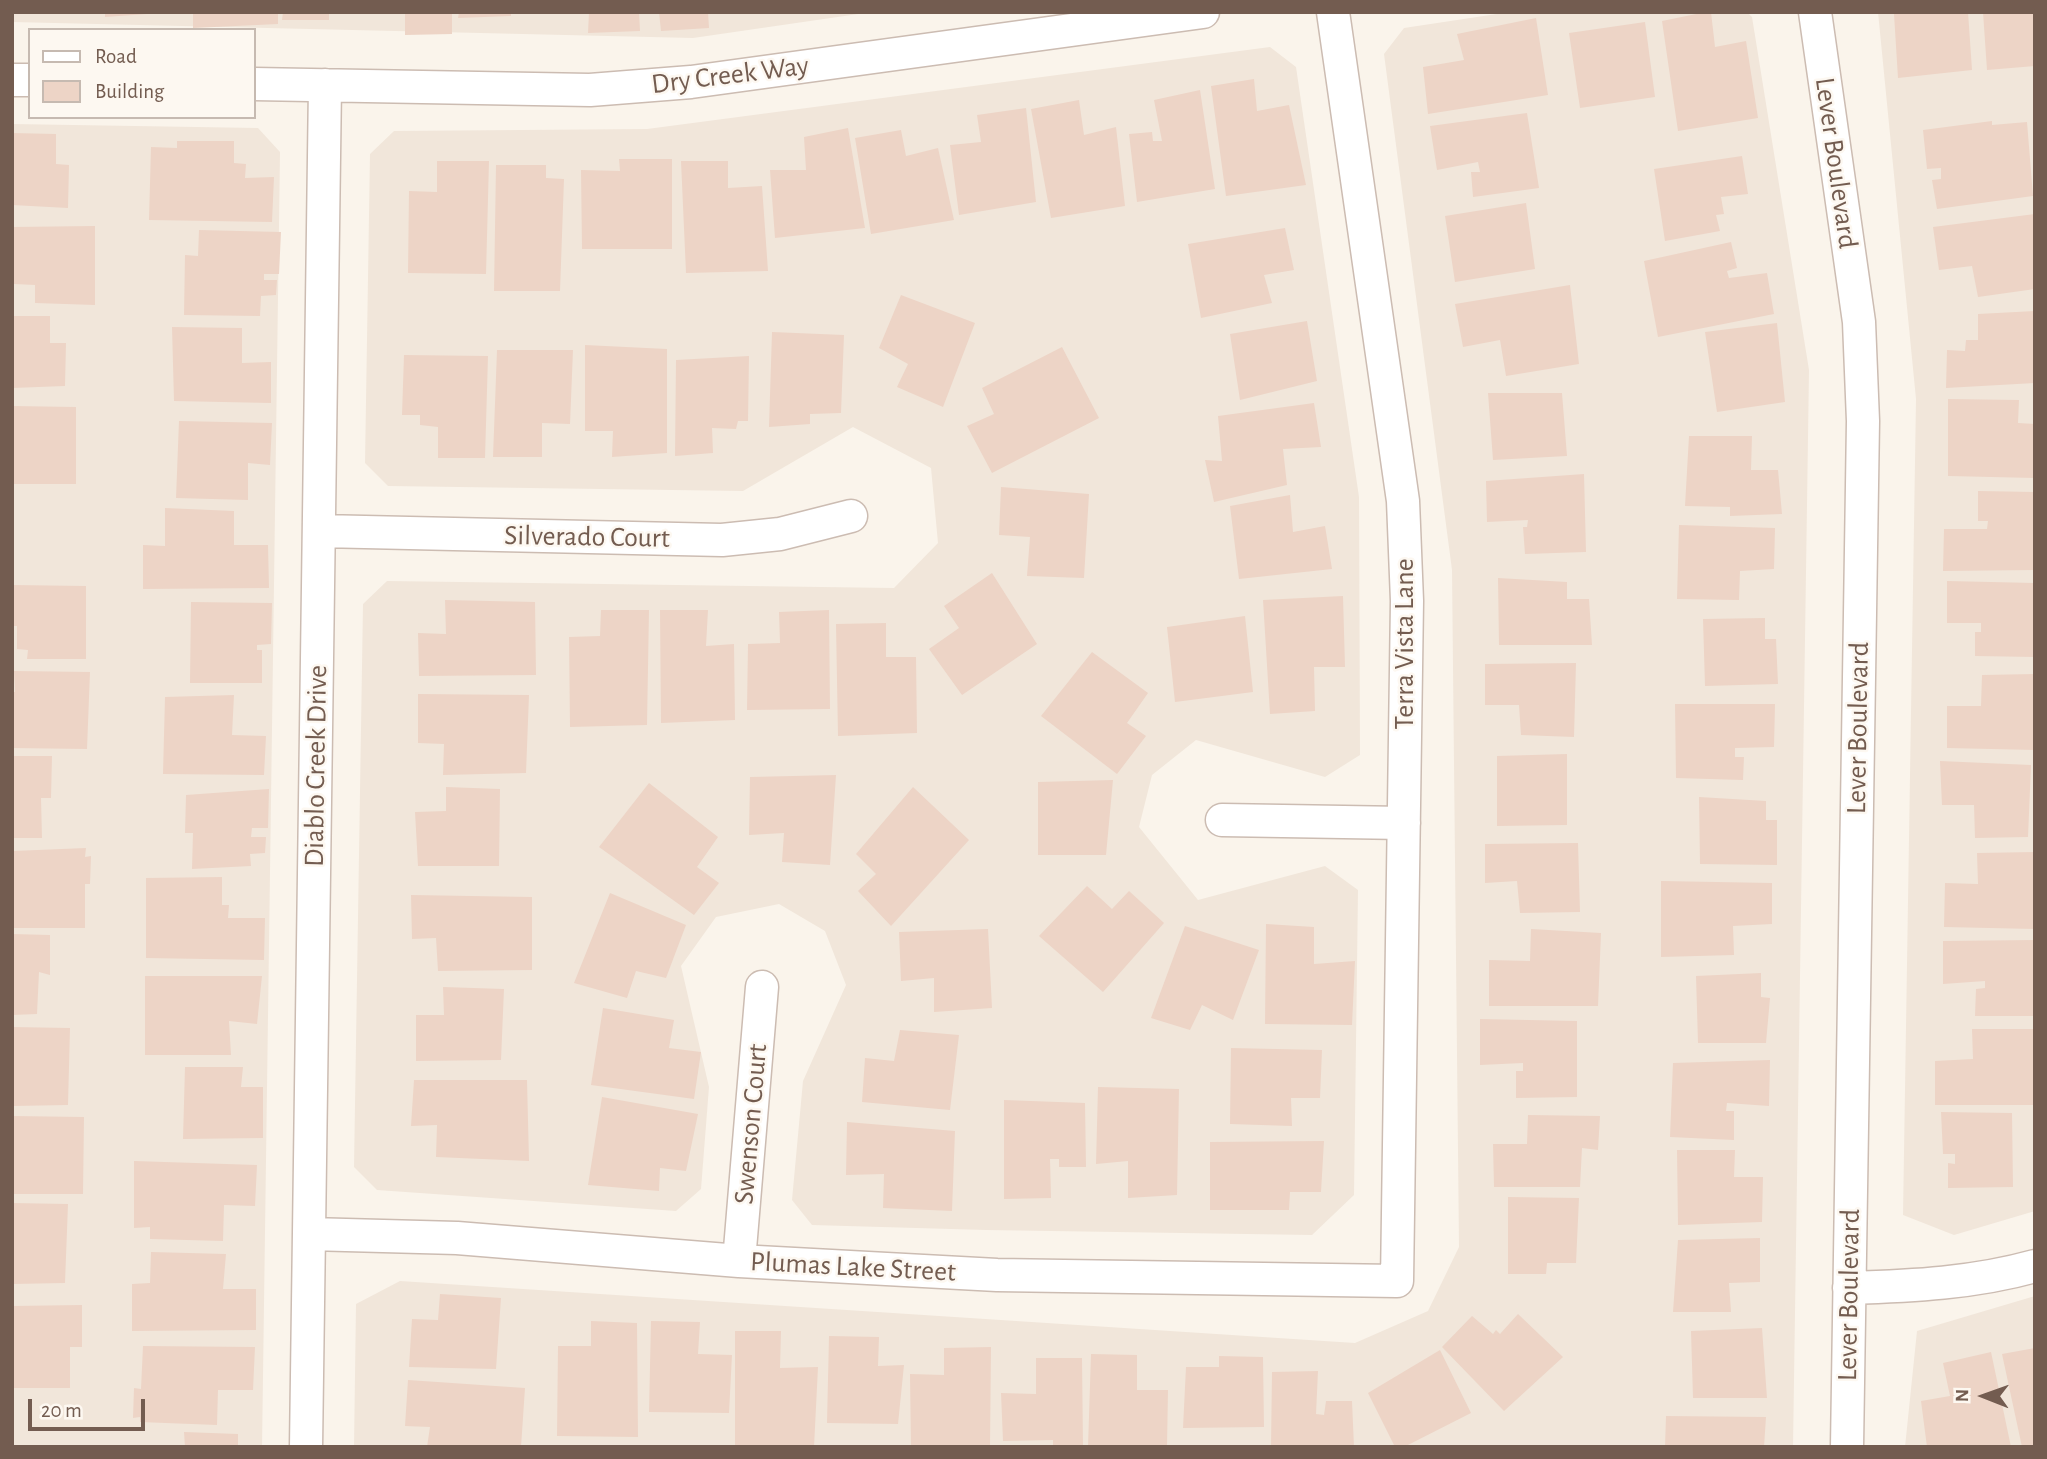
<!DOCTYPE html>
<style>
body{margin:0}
#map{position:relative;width:2047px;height:1459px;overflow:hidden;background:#faf4eb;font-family:"Alegreya Sans",sans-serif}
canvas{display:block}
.frame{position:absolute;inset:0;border:14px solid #735c50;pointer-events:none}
.legend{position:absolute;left:28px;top:28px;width:228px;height:91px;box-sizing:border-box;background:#fdf8f1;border:2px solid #c6bab1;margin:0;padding:9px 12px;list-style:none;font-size:21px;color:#735c50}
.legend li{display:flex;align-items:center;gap:14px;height:35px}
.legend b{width:35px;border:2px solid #c6bab1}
.north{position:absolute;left:1949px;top:1361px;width:70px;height:70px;-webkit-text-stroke:5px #fdf8f1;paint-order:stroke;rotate:271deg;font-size:19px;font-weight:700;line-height:28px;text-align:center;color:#735c50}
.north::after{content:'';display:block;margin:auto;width:24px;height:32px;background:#735c50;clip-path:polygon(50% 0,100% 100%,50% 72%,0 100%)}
.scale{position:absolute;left:28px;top:1399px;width:117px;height:32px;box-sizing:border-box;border:4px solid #735c50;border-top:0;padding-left:9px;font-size:21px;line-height:24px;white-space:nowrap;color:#735c50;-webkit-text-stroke:5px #fdf8f1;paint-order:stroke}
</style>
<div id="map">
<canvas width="2047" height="1459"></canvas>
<div class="frame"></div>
<ul class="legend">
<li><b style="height:9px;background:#fff"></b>Road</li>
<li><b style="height:19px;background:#edd4c6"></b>Building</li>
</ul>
<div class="north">N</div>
<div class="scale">20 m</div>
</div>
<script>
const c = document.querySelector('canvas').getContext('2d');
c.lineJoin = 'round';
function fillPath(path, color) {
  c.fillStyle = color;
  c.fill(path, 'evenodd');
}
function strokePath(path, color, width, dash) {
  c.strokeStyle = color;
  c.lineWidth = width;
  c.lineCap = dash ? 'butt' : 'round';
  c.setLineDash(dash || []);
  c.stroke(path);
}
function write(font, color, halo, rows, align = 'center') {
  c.font = font + ' "Alegreya Sans",sans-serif';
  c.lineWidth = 5;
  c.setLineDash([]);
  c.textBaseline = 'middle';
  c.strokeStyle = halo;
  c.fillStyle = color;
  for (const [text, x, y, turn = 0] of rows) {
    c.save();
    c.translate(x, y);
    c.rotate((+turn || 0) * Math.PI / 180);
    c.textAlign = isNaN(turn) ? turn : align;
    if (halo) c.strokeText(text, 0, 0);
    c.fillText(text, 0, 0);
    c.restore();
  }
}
fillPath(new Path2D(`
 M12,12H872L693,38L12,22Z
 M1510,12H1747L1752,17L1809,370L1793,1447H354L356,1304L400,1281L1355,1343L1428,1311L1459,1247L1452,570L1384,54L1404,28Z
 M1878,12H2035V1211L1954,1235L1903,1215L1916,399Z
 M1270,47L1296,67L1359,497L1360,755L1325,777L1196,740L1152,775L1139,827L1198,900L1325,866L1358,890L1354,1195L1312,1235L986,1230L812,1225L792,1200L803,1081L846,985L825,931L779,904L716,917L681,966L709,1087L701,1189L676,1211L377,1190L354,1167L363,604L387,581L894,588L938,543L931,468L853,427L743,491L388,486L365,463L370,154L394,131L647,129Z
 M12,124L258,128L280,152L262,1447H12Z
 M2035,1296V1447H1905L1917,1331Z`), '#f1e6da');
fillPath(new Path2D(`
 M105,12H147V14L105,17Z
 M193,12H278V24L193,28Z
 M283,12H329V20H282Z
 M405,12H452V34L405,35Z
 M459,12H511V16L458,18Z
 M589,12H639L640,31L588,33Z
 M659,12H708L709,28L661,31Z
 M1706,12H1711L1715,47L1746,41L1758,118L1678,131L1662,21Z
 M1921,12H1968L1972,70L1898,78L1894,14Z
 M1983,12H2035V66L1987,70Z
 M1536,18L1548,95L1428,114L1423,67L1464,60L1457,34Z
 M1645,22L1655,97L1580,108L1569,33Z
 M1254,79L1257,111L1289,105L1306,185L1226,196L1211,86Z
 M1200,90L1215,189L1137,202L1129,134L1152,132L1153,141H1162L1154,100Z
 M1079,100L1084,135L1116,127L1125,206L1051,218L1031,109Z
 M1026,108L1036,202L959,215L950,145L981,142L977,115Z
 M1527,113L1539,188L1473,197L1471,172H1480L1478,162L1437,170L1430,126Z
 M1992,121V125L2027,122L2033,196L1937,209L1932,180L1941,179V168L1927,169L1923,130Z
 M848,128L865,228L775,238L770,170H806L804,137Z
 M901,130L906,156L938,148L954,220L871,234L855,138Z
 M12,133L56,134V164L69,165L68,208L12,205Z
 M177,141H234V163L246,164L245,178L274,177L272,222L149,220L151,147L177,148Z
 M1742,156L1748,194L1721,197L1724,214L1716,215L1720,231L1665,241L1654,169Z
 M619,159H672V249H582L581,170L620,171Z
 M437,161H489L486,274L408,273L409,191L437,192Z
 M681,161H728V188L762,186L768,271L686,273Z
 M496,165H546V178L564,179L560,291H494Z
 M1526,203L1535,269L1455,282L1445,216Z
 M2035,214V289L1978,297L1972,266L1939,270L1933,227Z
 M95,226V305L35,303V285L14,284L12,227Z
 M1285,228L1294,270L1264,275L1272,303L1201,318L1188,244Z
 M199,230L281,232L279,274H264V280H277L276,295L261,296L260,316L184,315L185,255L198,256Z
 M1731,242L1737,268L1727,271L1729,278L1767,273L1774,314L1658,337L1644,261Z
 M1570,285L1579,364L1506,376L1500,340L1463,347L1455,304Z
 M901,295L975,323L943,407L897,387L908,364L879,348Z
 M2035,311V383L1946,388L1947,350L1965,351L1966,340H1978V314Z
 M12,316H50V343H66L65,386L12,388Z
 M1307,321L1317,381L1240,400L1230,334Z
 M1777,323L1785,402L1717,412L1705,332Z
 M172,327L242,328V363L271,362V403L174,401Z
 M772,332L844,335L841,413L810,414V424L769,427Z
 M585,345L667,349V453L612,457L613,431H585Z
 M1062,347L1099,418L992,473L967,426L994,414L982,388Z
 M497,350H573L570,424L542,423V457H493Z
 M404,355L488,356L485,458H438V427L420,425V415H402Z
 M749,356L748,421H738L736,429L712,428L713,453L675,456L676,360Z
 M1488,393H1562L1567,456L1493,460Z
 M1948,399L2019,400L2018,423L2035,424V478L1948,476Z
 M1314,403L1321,447L1283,449L1287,485L1214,502L1205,460L1222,461L1218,416Z
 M12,406L76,407V484H12Z
 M179,421L272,423L270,465L248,463V500L176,498Z
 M1689,436H1752L1751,470H1778L1782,514L1730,516V507L1685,506Z
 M1584,474L1586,552L1525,554L1523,527H1527L1528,520L1487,522L1486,481Z
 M1001,487L1089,494L1084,578L1027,576L1030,537L999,535Z
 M1978,491L2035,492V570L1943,571L1944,529H1987L1988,521H1978Z
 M1290,495L1293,532L1325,526L1332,569L1239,579L1230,506Z
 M165,508L234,511V545H268L269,588L143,589V545L165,546Z
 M1679,525L1775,528L1774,569L1740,571L1739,600L1677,599Z
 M992,573L1037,644L962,695L929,649L959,628L944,606Z
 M1498,578L1567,582V599H1589L1592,645H1499Z
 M1947,581L2035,583V657L1975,656V632H1981V623H1947Z
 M12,585L86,586V659H27L28,650L17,649V626H12Z
 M1343,596L1345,667H1314L1315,711L1270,714L1263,600Z
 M445,600L535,602L536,675L419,676L418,633L446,634Z
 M191,602L272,603L271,644L257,645V650H262V683H190Z
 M601,610H649L647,725L570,727L569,637L600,636Z
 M660,610H708L706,646L734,644L735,720L661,723Z
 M829,610L830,709L747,710L748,644L780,643L779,612Z
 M1245,616L1253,692L1175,702L1167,627Z
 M1765,618V639H1776L1778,684L1705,686L1703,619Z
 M886,623V657H916L917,733L838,736L836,624Z
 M1092,652L1148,693L1127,723L1146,736L1117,774L1041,716Z
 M1576,663L1574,737L1521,735L1519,705H1485V664Z
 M14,671L90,672L87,749L12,748V692H15Z
 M2035,674V750L1947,748V706H1981L1982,675Z
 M418,694L529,695L526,773L443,775L444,744L418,743Z
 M234,695L232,735L266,736L264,775L163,774L165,697Z
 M1675,704H1775L1774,747L1735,748V757H1744L1743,780L1676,778Z
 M1567,754V825L1497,826V756Z
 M12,756H52L51,798H41L42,838H12Z
 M1940,761L2031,765L2028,837L1975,838L1974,805H1942Z
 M836,775L830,865L782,862L784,833L749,835L750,777Z
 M1113,780L1106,855H1038V782Z
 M649,783L718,837L697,867L719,883L694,915L599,847Z
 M446,787L500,789L499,866H418L415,812L446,811Z
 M913,787L969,840L891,926L858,891L876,874L856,854Z
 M269,789L268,828H252L251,837H266L265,853L250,854L251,866L192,869L193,833H185L186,795Z
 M1699,797L1766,801V820H1777V865L1700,864Z
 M1578,843L1580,912L1520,913L1517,881L1485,883V844Z
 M86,848L85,857L91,856L90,884H85V928H12L13,851Z
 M2035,852V929L1944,927L1945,883L1978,884L1977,853Z
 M222,877V905H229L228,918H265L264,960L146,958V878Z
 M1661,881L1772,883V924L1733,926L1734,955L1661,957Z
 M1087,886L1112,909L1129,891L1164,923L1103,992L1039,936Z
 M610,893L686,925L666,978L636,971L627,998L574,983Z
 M411,895L532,897V970L438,971L436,938L412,939Z
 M1266,924L1314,927V964L1355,961L1352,1025L1265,1024Z
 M1185,926L1259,950L1233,1020L1202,1005L1190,1030L1151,1018Z
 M988,929L992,1008L934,1012V978L901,981L899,932Z
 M1531,929L1601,933L1598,1006H1489V960L1530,961Z
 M12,934L50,935V975L39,972L37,1014L12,1015Z
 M2035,940V1016H1975L1976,989L1985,988V981L1943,984V941Z
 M1761,973V997L1770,998L1766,1043H1698L1696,976Z
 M145,976H262L257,1024L229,1021L231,1055H145Z
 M443,987L504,989L501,1060L416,1061V1015H444Z
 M603,1008L674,1020L669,1048L701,1052L694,1099L591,1085Z
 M1480,1019L1577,1021V1097L1516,1098V1071H1523V1063L1480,1065Z
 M12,1027L70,1028L68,1105L12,1106Z
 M1972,1029H2035V1105H1935V1061L1973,1059Z
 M900,1030L959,1035L950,1110L862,1102L865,1058L894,1061Z
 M1231,1048L1322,1050L1320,1098H1291L1292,1126L1230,1124Z
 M1770,1060L1769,1106L1727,1103L1726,1111H1734V1140L1670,1137L1673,1063Z
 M185,1067H243L241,1087H263V1138L183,1139Z
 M414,1080H527L529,1161L436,1157L437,1125L411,1126Z
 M1098,1087L1179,1089L1177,1195L1128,1198V1161L1096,1164Z
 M602,1097L698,1114L686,1171L660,1168L659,1191L588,1185Z
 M1004,1100L1085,1103L1086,1167H1059V1159H1050L1051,1198L1004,1199Z
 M1941,1112L2012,1113L2013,1187L1948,1188V1163L1955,1164V1154H1943Z
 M1528,1115L1600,1116L1598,1150L1582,1148L1580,1187H1494L1493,1144H1527Z
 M12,1116L84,1117L83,1194H12Z
 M847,1122L955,1131L952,1211L883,1208L884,1174L846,1175Z
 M1324,1141L1321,1192H1290L1289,1210H1210V1142Z
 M1677,1150H1735L1734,1177H1763L1762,1222L1678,1225Z
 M134,1161L257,1165L255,1206L224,1205L223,1241L150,1239V1227L134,1228Z
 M1508,1197L1579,1198L1576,1263H1547L1546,1274H1508Z
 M12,1203L68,1204L65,1283L12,1284Z
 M1760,1238V1282L1729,1283L1731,1312H1673L1678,1240Z
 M151,1252L226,1254L223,1289H256V1330L132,1331V1284L150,1283Z
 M440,1294L501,1298L496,1369L409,1367L412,1319L438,1320Z
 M82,1305V1347H70V1388H12V1306Z
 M1518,1314L1563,1357L1504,1411L1442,1347L1472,1316L1493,1334L1496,1330L1500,1334Z
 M591,1321L637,1323L638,1437L557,1436L558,1346H591Z
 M651,1321L700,1322L698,1354L732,1355L729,1413L649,1412Z
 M1762,1328L1767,1398H1693L1691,1331Z
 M735,1331H781L780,1368L818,1367L814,1447H735Z
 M829,1336L879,1337L878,1366L904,1365L898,1424L827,1423Z
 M143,1346L255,1347L253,1390H218L217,1425L140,1422V1417L133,1418L134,1388L141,1389Z
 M991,1347L990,1447H911L910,1374L944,1375V1348Z
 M2035,1348V1447H2022L2002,1354Z
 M1440,1350L1471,1413L1404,1447H1395L1368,1393Z
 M1991,1352L2011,1447H1927L1921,1401L1950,1396L1943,1363Z
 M1091,1354L1137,1355V1390H1168L1167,1447H1088Z
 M1219,1356L1263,1357L1264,1427L1183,1428L1186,1367H1219Z
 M1036,1358H1082L1083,1447H1053V1440L1003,1441L1001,1393L1036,1394Z
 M1318,1371L1316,1414L1324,1415L1326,1401H1352L1354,1447H1271L1272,1372Z
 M408,1380L525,1388L521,1447H427L430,1427L405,1426Z
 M1666,1416L1766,1417L1764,1447H1665Z
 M184,1432L238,1434V1447H185Z`), '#edd4c6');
const minor = new Path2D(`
 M1815,12L1859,322L1863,421L1847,1447
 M12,80H30
 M254,84L590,90L691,82L1203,12
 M320,531L722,540L780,534L851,516
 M1222,820L1404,823
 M309,1234L457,1238L739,1261L997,1275L1397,1281L1407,601L1403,501L1333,12
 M739,1261L762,987
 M1849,1288C1913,1286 1974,1283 2035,1266
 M306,1447L325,85`);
strokePath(minor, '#ccbcb2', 35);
strokePath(minor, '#fff', 32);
write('28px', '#735c50', '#fdf8f1', [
 ["Dry Creek Way",730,75,-7],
 ["Lever Boulevard",1836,163,82],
 ["Silverado Court",587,537,1],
 ["Terra Vista Lane",1405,644,-90],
 ["Lever Boulevard",1858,728,-89],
 ["Diablo Creek Drive",316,766,-89],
 ["Swenson Court",751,1124,-85],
 ["Plumas Lake Street",853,1267,3],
 ["Lever Boulevard",1849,1295,-89]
]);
</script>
